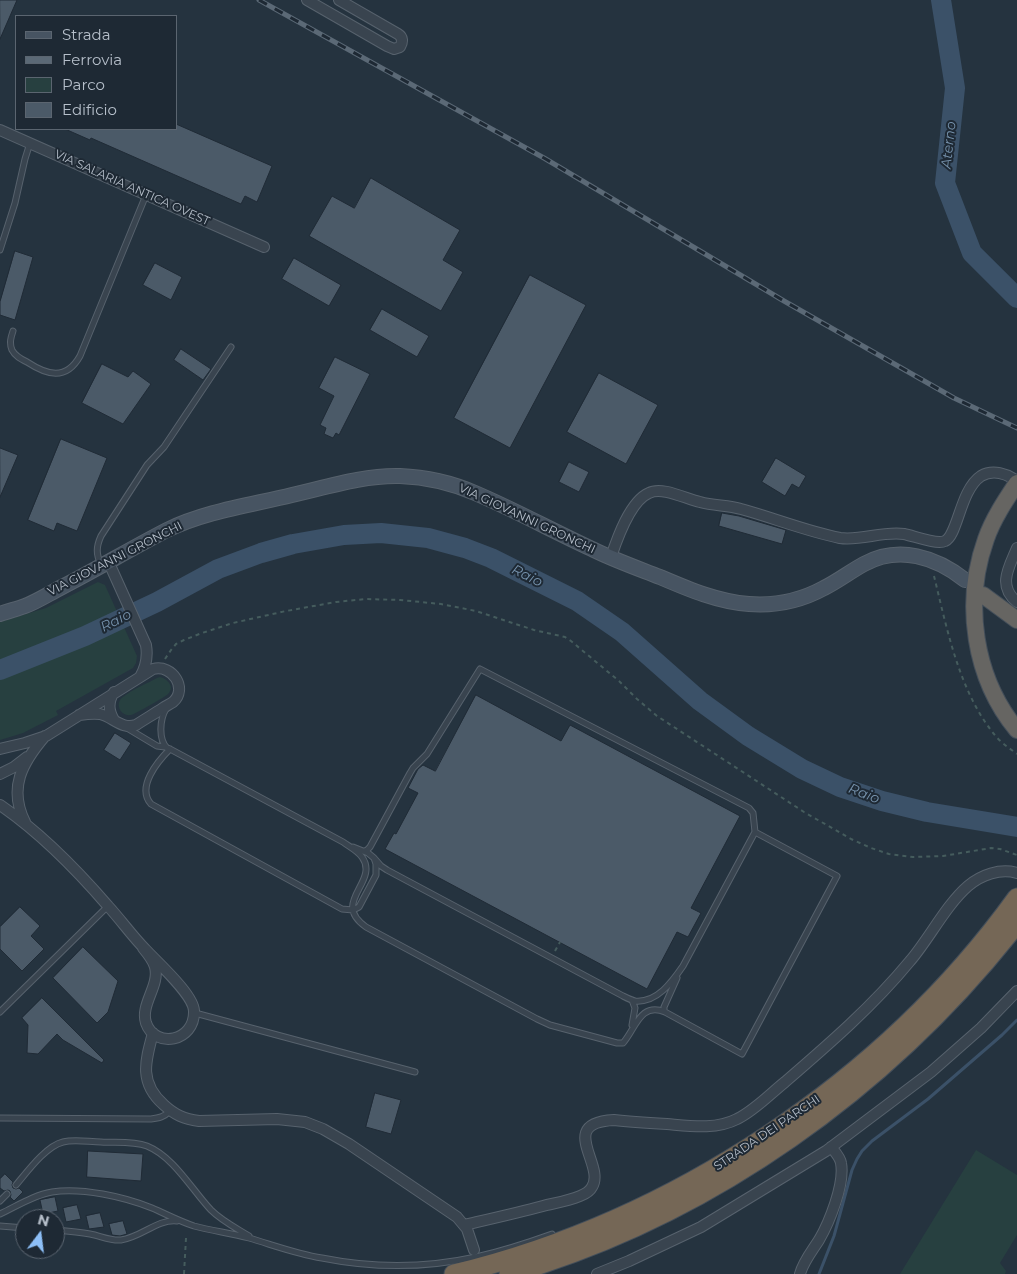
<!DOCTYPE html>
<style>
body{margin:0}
#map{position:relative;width:1017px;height:1274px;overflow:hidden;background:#25333f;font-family:Montserrat,sans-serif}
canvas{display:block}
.legend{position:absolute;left:15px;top:15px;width:162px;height:115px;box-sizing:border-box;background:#1e2934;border:1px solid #5b6570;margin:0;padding:6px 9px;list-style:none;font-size:15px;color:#b6bfca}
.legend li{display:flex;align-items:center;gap:10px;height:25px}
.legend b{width:25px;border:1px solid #5b6570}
.north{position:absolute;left:15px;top:1209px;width:50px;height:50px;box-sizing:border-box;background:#1e2934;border:1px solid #5b6570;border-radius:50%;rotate:15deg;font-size:14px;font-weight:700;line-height:20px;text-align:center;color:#b6bfca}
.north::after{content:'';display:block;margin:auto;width:18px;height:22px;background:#8dbff7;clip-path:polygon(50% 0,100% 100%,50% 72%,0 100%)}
</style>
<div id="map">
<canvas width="1017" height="1274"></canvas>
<ul class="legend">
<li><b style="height:6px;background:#475462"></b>Strada</li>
<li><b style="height:6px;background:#5b6976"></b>Ferrovia</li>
<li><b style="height:14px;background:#274040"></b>Parco</li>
<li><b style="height:14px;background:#4b5a68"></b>Edificio</li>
</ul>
<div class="north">N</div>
</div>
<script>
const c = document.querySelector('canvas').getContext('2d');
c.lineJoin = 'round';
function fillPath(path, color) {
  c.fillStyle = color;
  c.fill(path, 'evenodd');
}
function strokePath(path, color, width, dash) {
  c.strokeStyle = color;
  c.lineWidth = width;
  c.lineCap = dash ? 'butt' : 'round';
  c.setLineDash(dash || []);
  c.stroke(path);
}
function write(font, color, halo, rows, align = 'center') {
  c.font = font + ' Montserrat,sans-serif';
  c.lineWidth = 4;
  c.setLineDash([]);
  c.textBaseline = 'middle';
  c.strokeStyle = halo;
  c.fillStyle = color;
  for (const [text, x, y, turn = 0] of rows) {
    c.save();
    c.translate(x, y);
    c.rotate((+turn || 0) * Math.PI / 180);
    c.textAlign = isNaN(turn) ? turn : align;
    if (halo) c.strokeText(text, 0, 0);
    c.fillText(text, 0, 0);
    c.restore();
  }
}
fillPath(new Path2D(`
 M98,582L105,585L137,656L136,663L133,668L56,711L58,715L23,733L0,740V622L46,608Z
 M160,677C168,679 175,687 168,694C165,697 135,714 131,715C125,716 120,712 119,707C118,703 120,699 123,697C133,689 146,684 157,678Z
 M976,1150L1017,1175V1235L1000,1263L1006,1271L1005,1274H900Z`), '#274040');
strokePath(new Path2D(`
 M819,1274L834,1236L852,1170L857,1159L862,1151L872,1141L928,1099L1002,1035L1017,1020`), '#3b5168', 3);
strokePath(new Path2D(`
 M941,0L955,88L945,183L972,253L1017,298
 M0,670L85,636L157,602L218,569L261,553L293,544L344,535L381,533L428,538L465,548L491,558L577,601L622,632L700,701L748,736L802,769L840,787L882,801L927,812L1017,827`), '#3b5168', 20);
const building = new Path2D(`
 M0,0H17L0,39Z
 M176,124L272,166L257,202L245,196L241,204L91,138L90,140L65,129H176Z
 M371,178L460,230L443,260L463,272L441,311L309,236L332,196L354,208Z
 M15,251L33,257L15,320L0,315V302Z
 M294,258L341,285L329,306L282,279Z
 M155,263L182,277L171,300L143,285Z
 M530,275L586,305L510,448L454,418Z
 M382,309L429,336L417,357L370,330Z
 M181,349L211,369L203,380L174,360Z
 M335,357L370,374L339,435L336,433L333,438L324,434L326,428L320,425L334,396L319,388Z
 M102,364L128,377L133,371L151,384L123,424L82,403Z
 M599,373L658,405L626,464L567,432Z
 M61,439L107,458L77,531L57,523L54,531L28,520Z
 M0,448L18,455L0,497Z
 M776,458L806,476L799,488L792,484L785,496L762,482Z
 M569,462L589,472L579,492L559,482Z
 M722,513L739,516L786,530L782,544L719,526Z
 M476,695L561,741L570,725L740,816L691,908L701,913L688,937L677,932L647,989L385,849L394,833L396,834L418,793L408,788L418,769L423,765L435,771Z
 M115,733L131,743L120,760L104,750Z
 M20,907L40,926L31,936L44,949L22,971L0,949V927Z
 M83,947L118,981L108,1012L97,1023L53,978Z
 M42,998L104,1060L102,1063L63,1040L57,1034L38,1054L27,1053L28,1025L22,1018Z
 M375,1093L401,1100L391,1134L366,1127Z
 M88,1151L143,1154L141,1181L87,1177Z
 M5,1174L13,1182L12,1185L13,1188L16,1189L19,1188L23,1192L14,1201L10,1197L11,1195L10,1191L8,1190L4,1191L0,1188V1179Z
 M55,1197L58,1211L43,1214L40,1200Z
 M77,1205L81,1219L66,1222L63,1208Z
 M100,1213L104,1227L89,1229L86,1216Z
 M123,1221L127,1234L120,1236L112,1235L109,1224Z`);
fillPath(building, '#4b5a68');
strokePath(building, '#202b36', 1);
const service = new Path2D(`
 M0,250L15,203L25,159L30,143
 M13,331C11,337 9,343 12,350C15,356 21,359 27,362C47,375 66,381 80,356L146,195
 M101,565C96,554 96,547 101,536L147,465L164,447L231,347
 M166,709C160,719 158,739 167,748
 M127,728L157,746L165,747L170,749L343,842C350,847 358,851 362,857C380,882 330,902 366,927L537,1019L550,1025L617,1043H623C636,1028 640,1002 665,1012L742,1054L837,876L755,832L683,966C672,982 657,1003 635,1001C631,1000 627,998 623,996L387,870L381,866L374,858
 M170,749C158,761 136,787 151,804L342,909L353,910L359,907L376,875V864L374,858L368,853L353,847
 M364,851L367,850L370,847L410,773L413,768L427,754L480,669L749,808L753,813L755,832
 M632,1000L635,1008L632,1025
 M0,1012L108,906
 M665,1012L664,1010V1007L677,978
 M195,1013L415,1072
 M0,1118L151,1119C159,1118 164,1117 170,1111
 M16,1185C27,1172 46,1146 63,1142C75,1139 89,1142 101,1142C116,1143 133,1141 147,1146C174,1157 192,1190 211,1210C222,1221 236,1228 249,1236
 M0,1201L7,1194
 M0,1214C17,1206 34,1195 52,1192C81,1187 125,1197 152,1208C166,1214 179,1221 194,1226C212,1231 231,1233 249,1238C273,1245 297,1254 322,1258C372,1268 426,1268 476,1257C502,1251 527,1243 552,1234
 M0,1226L25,1228
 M55,1230C67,1231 79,1232 90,1234C101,1236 110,1241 121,1240C142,1237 157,1219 177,1221`);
const minor = new Path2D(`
 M307,0L387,46L394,49L400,47C403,42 403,37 398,34L339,0
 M0,130L264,247
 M1017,548C1009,567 997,586 1017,602
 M611,557C617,539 630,501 649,493C662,486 686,499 700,502C714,506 728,505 741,509C774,518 806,531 840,538C861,541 882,531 904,534C914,536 937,545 945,541C958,535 960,490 981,476C993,469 1007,474 1017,481
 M109,563L146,645C148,657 146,667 140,677
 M114,692C108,702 108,710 114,720
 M0,749L25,743L46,736L153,669C173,664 188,689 173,702C170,704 166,706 163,708C154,714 145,719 136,725C122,730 113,717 100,714C93,713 86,714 79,715
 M0,774L14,767L27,757
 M0,805C41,833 76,869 108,906C121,920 132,936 145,949C157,962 194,995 194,1011C195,1042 155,1049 146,1023C140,1004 160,986 155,967C153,960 148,954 143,948
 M25,822C8,788 22,763 45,736
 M153,1033C145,1062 139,1083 164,1105C175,1115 184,1119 199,1121L277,1119L305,1122L323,1129L349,1144L457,1217L467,1229L474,1250
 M464,1225C490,1219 517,1213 543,1206C555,1203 568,1201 580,1196C585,1194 590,1191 592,1187C606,1165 556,1123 614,1120C631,1122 649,1123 667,1124C690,1126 716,1130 737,1119C754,1111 770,1094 785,1082C829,1044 873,1006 910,961C929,939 946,905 968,886C981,875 1000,868 1017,873
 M597,1274L629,1261L701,1227L826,1151L931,1072L981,1028L1017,991
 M800,1274C803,1262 812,1251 819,1240C829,1223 845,1184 841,1163C840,1157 835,1152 831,1147`);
const secondary = new Path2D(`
 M0,614C8,611 17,609 25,606C38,601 50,593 62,587C97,569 132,548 167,530C206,511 251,505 292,495C327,487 364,475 400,476C425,477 452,483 475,493C515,510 553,531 592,549C614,560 637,568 660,577C688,589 718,602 749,604C775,606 802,600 824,588C838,581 851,571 864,564C899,545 936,557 965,580`);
const trunk = new Path2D(`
 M1017,483C1005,501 993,519 986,539C963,603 974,678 1017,730
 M983,595L1017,620`);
const motorway = new Path2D(`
 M454,1274C674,1221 884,1082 1017,898
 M509,1274C709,1216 889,1087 1017,923`);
strokePath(service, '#57626d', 7);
strokePath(minor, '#57626d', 12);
strokePath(secondary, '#57626d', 16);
strokePath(trunk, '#444f5a', 18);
strokePath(motorway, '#444f5a', 21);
strokePath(new Path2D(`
 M934,576C947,629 959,691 994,734C1000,742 1009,748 1017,754
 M165,659L171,650L176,644L184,640L202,633L233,623L286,611L336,602L366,599L400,600L441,604L476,611L534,630L565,637L571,641L619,681L637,699L657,716L804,812L851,839L871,848L889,854L913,857L943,856L991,848L1000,849L1017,855
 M555,951L560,942
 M184,1274L186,1238`), '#455c5d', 2, [4, 4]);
strokePath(service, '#39444f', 5);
strokePath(minor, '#39444f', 10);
strokePath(secondary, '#475462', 14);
strokePath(trunk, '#666562', 16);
strokePath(motorway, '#756756', 19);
const rail = new Path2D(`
 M259,0L544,158L784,301L954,398L1017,428`);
strokePath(rail, '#5b6976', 5);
strokePath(rail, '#1e2934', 3, [9]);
write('12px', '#b6bfca', '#1e2934', [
 ["VIA SALARIA ANTICA OVEST",132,188,24],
 ["VIA GIOVANNI GRONCHI",527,519,25],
 ["VIA GIOVANNI GRONCHI",115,559,-27],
 ["STRADA DEI PARCHI",767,1133,-34]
]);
write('italic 14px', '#7692ac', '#1e2934', [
 ["Aterno",949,145,-84],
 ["Raio",527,576,27],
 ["Raio",116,621,-27],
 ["Raio",864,794,21]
]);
</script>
